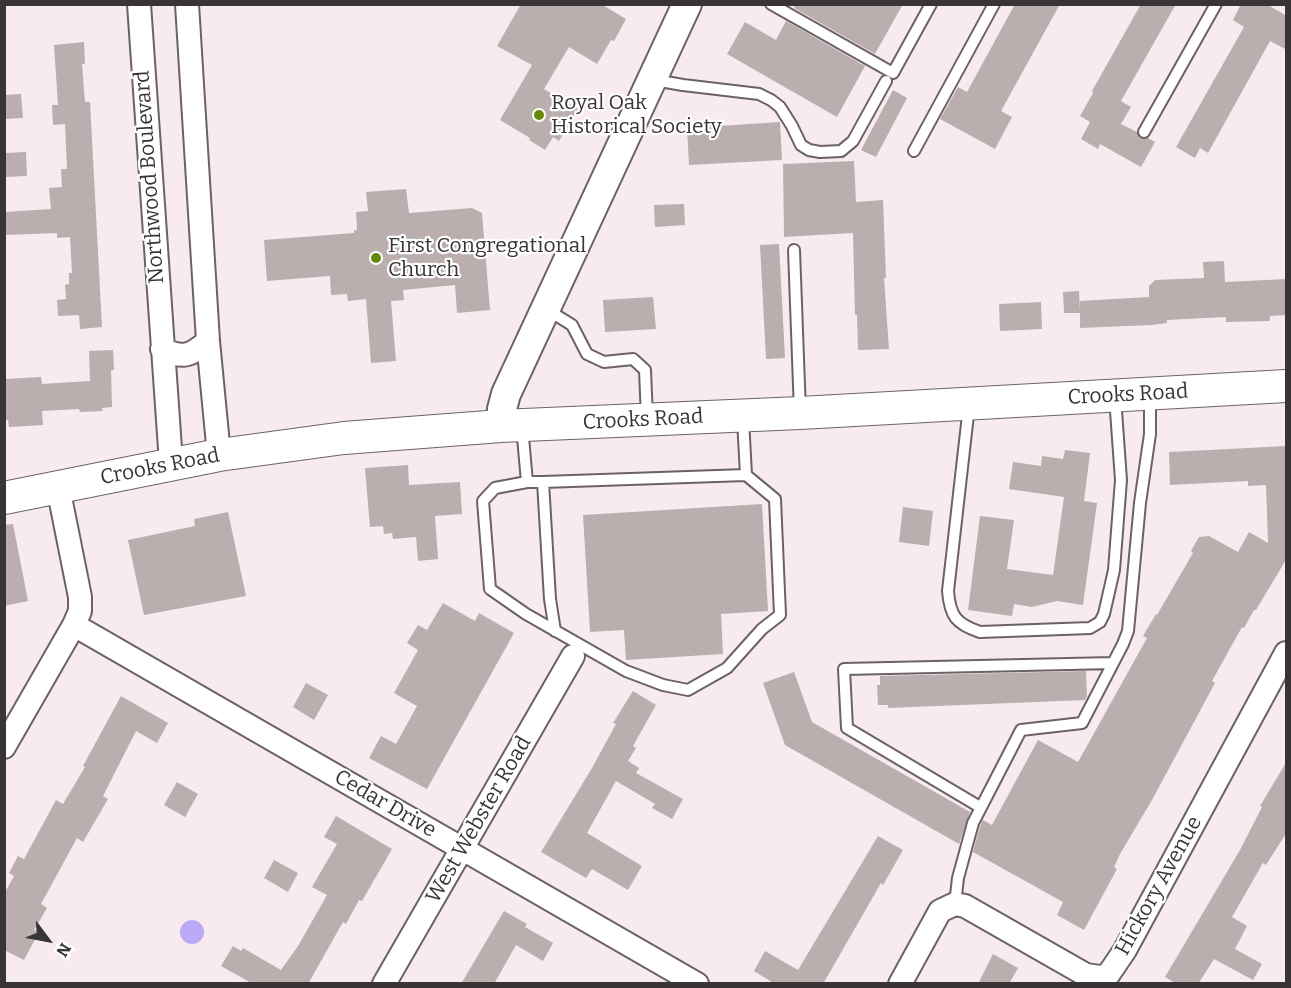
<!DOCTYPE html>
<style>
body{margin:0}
#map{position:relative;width:1291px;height:988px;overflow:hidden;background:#f7ebf1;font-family:Bitter,serif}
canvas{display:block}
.frame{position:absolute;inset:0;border:6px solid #393537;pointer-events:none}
.north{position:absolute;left:18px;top:910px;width:60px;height:60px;-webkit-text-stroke:4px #fff;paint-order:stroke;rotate:122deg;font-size:16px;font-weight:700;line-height:24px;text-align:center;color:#393537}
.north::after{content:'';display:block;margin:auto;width:21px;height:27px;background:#393537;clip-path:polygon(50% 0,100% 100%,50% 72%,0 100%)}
</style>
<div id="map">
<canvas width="1291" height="988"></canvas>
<div class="frame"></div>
<div class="north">N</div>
</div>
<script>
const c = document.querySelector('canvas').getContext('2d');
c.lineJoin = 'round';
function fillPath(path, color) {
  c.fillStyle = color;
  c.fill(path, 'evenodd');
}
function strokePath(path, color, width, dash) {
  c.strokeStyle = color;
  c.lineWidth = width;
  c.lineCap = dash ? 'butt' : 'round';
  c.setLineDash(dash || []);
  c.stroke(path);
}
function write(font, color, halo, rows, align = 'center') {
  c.font = font + ' Bitter,serif';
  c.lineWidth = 4.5;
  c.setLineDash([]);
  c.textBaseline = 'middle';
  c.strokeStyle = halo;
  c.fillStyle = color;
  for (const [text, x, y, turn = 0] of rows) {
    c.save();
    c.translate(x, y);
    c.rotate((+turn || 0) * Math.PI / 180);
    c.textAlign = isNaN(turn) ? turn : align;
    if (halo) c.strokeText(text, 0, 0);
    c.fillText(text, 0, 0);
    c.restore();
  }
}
fillPath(new Path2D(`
 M180 932a12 12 0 1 1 24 0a12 12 0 1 1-24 0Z`), '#bba9fa');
fillPath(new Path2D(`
 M521,4H601L626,19L614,41L611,40L597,64L569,47L544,89L578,109L559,141L553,137L545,150L529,140L530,138L500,120L532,65L497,46Z
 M796,4H903L875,54L794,8Z
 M1015,4H1060L1001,111L1012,117L995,149L940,119L958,87L967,92Z
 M1141,4H1176L1121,101L1131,107L1121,124L1137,132L1140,138H1148L1155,142L1141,167L1100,144L1098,149L1081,139L1090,122L1080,116L1093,93L1092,91Z
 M1241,4H1266L1287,16V50L1270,41L1208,153L1200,148L1195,158L1176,147L1244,27L1233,20Z
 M786,21L865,66L837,117L727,54L745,22L776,40Z
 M84,42L85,64H82L85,102H90L102,327L80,329L79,315L58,316L57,300L66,299L65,285L69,284V273H72L70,237L57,238V233L5,235L4,212L51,209L49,188L62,187L61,169H67L65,124L53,125L52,105H58L54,45Z
 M893,90L907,98L876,157L861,150Z
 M21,94L23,118L4,119V95Z
 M780,122L782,160L689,165L687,128Z
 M26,152L27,176L4,177V153Z
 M854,161L856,202L883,200L886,278H884L889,349L858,350L857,315H855L853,233L784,237L783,164Z
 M406,189L409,213L472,208L482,213L490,310L457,313L455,285L403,290L404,300L391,301L396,361L371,363L366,299L348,301L347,294L331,295L330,276L267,281L264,240L354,233V230H357L356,212L368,211L366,192Z
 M684,204L685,225L655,227L654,205Z
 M779,244L785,358L766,359L760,245Z
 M1224,261L1225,282L1287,279V315L1270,316V321L1226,322V317L1167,320V323L1152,325L1080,328V313H1064L1063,292L1079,291L1080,311V301L1149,297V286L1155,280L1204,278L1203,262Z
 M653,297L656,329L605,332L603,300Z
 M1041,302L1042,329L1000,331L999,304Z
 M113,350L114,370H111L112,407L102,408L103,411L80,412L79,409L42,411L43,425L9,427L8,420H4V379L41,377L42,384L90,381L89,351Z
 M1287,446V558L1256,610H1254L1244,628L1242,627L1212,681L1215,683L1152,800L1120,854L1114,867L1117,869L1084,930L1057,915L1063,902L973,852L980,826L983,820L992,825L1038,740L1078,762L1147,638L1143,636L1156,614L1157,615L1193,553L1191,551L1199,537L1209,536L1238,552L1249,532L1268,543L1266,485L1248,486V481L1170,485L1169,452Z
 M1065,450L1090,453L1084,501L1097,503L1083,605L1057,601L1032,607L1014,604L1012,616L968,610L980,516L1014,520L1007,569L1053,575L1064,497L1009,489L1013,462L1041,466L1042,456L1063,459Z
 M408,465L409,485L460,482L462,514L435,516L438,559L418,561L416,537L393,539L392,533L384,534L383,526L370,527L365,468Z
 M762,504L768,611L721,614L723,654L626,660L624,630L590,632L583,515Z
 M903,507L933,511L929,546L899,542Z
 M228,512L246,596L144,615L128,540L195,526L194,519Z
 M13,524L28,601L4,606V525Z
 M443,603L475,621L479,613L514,633L427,789L369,758L381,736L396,744L417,706L394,693L418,650L407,643L418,625L427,630Z
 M1086,671L1087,696L1085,700L888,708V705H878L877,685H880V676Z
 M794,672L812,722L970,812L959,844L785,745L763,683Z
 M306,683L328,695L314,720L293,707Z
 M633,691L656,705L633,746L636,748L628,761L639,768L636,773L683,799L672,819L652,808L655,804L616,781L587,833L642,866L628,890L592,869L586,878L541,852L592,768L616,724L613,723Z
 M121,696L168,723L157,743L136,731L103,796L108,799L83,842L77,838L41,904L47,908L34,930L39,932L24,960L4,950V894L14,876L9,873L18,856L24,859L56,800L63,804L85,767L83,766Z
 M1287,761V832L1266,865L1263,863L1232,917L1247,926L1235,949L1262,964L1253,980L1214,959L1198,984H1177L1165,977L1240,850L1262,807L1260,806Z
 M177,782L198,794L185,817L164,805Z
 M336,816L392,849L362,901L359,900L346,924L343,922L308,984H253L221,966L233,946L241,951L243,948L281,970L298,946L327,895L312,887L337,844L324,837Z
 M878,836L903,850L883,885L881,883L823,984H775L754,971L765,951L798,970Z
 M274,860L298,873L288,892L264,878Z
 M504,911L527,924L525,927L553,943L543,961L516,945L494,984H461Z
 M993,954L1018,968L1009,984H978Z`), '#baaeae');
const service = new Path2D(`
 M771,4L893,73L931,4
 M654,80L683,85L759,94L771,100L780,107L792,126L801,145L809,150L820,152L841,151L853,141L886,81
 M1144,132L1216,4
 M914,151L994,4
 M794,250L800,412
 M546,309L572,325L587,354L604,362L633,359L645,370L647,418
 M969,406L948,591C950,616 956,624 980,632L1090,628L1100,622L1104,614L1114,570L1121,480L1115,397
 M522,426L527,482H543L746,475L743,419
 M527,482L495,488L483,501L490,589L526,614L626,671L663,685L688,690L727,668L762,629L780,615L775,499L746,475
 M543,482L550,599L555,631
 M980,807L847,728L844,669L1113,663
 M955,904L958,878L973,823L1021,730L1082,723L1123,644L1128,631L1140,503L1150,434V396`);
const minor = new Path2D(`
 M139,4L171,463
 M187,4L208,341L219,455
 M162,349C183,359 191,356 208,341
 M74,625L697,984
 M4,747L74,625L80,611V597L58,487
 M384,984L573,656
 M900,984L940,911L955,904L965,906L1086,975L1100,977L1108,975L1125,950L1286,653`);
const tertiary = new Path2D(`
 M501,426L502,409L506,394L687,4`);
const secondary = new Path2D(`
 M4,498L219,455L344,438L501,426L800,413L1286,386`);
strokePath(service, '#6c6266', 14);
strokePath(minor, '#6c6266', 26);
strokePath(tertiary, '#6c6266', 32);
strokePath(secondary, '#6c6266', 34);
strokePath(service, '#fff', 10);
strokePath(minor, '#fff', 22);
strokePath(tertiary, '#fff', 28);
strokePath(secondary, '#fff', 32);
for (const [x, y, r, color] of [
 [539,115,6,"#668806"],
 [376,258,6,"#668806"]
]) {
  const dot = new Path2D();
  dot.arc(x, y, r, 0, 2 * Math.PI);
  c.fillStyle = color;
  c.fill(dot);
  strokePath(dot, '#fff', 2);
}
write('21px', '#393537', '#fff', [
 ["Royal Oak",551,103],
 ["Historical Society",551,127],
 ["First Congregational",388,246],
 ["Church",388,270]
], 'left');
write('21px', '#393537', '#fff', [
 ["Northwood Boulevard",150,177,-94],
 ["Crooks Road",1128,395,-3],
 ["Crooks Road",643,420,-3],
 ["Crooks Road",160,467,-11],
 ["Cedar Drive",385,804,30],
 ["West Webster Road",479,820,-60],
 ["Hickory Avenue",1159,886,-61]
]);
</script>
